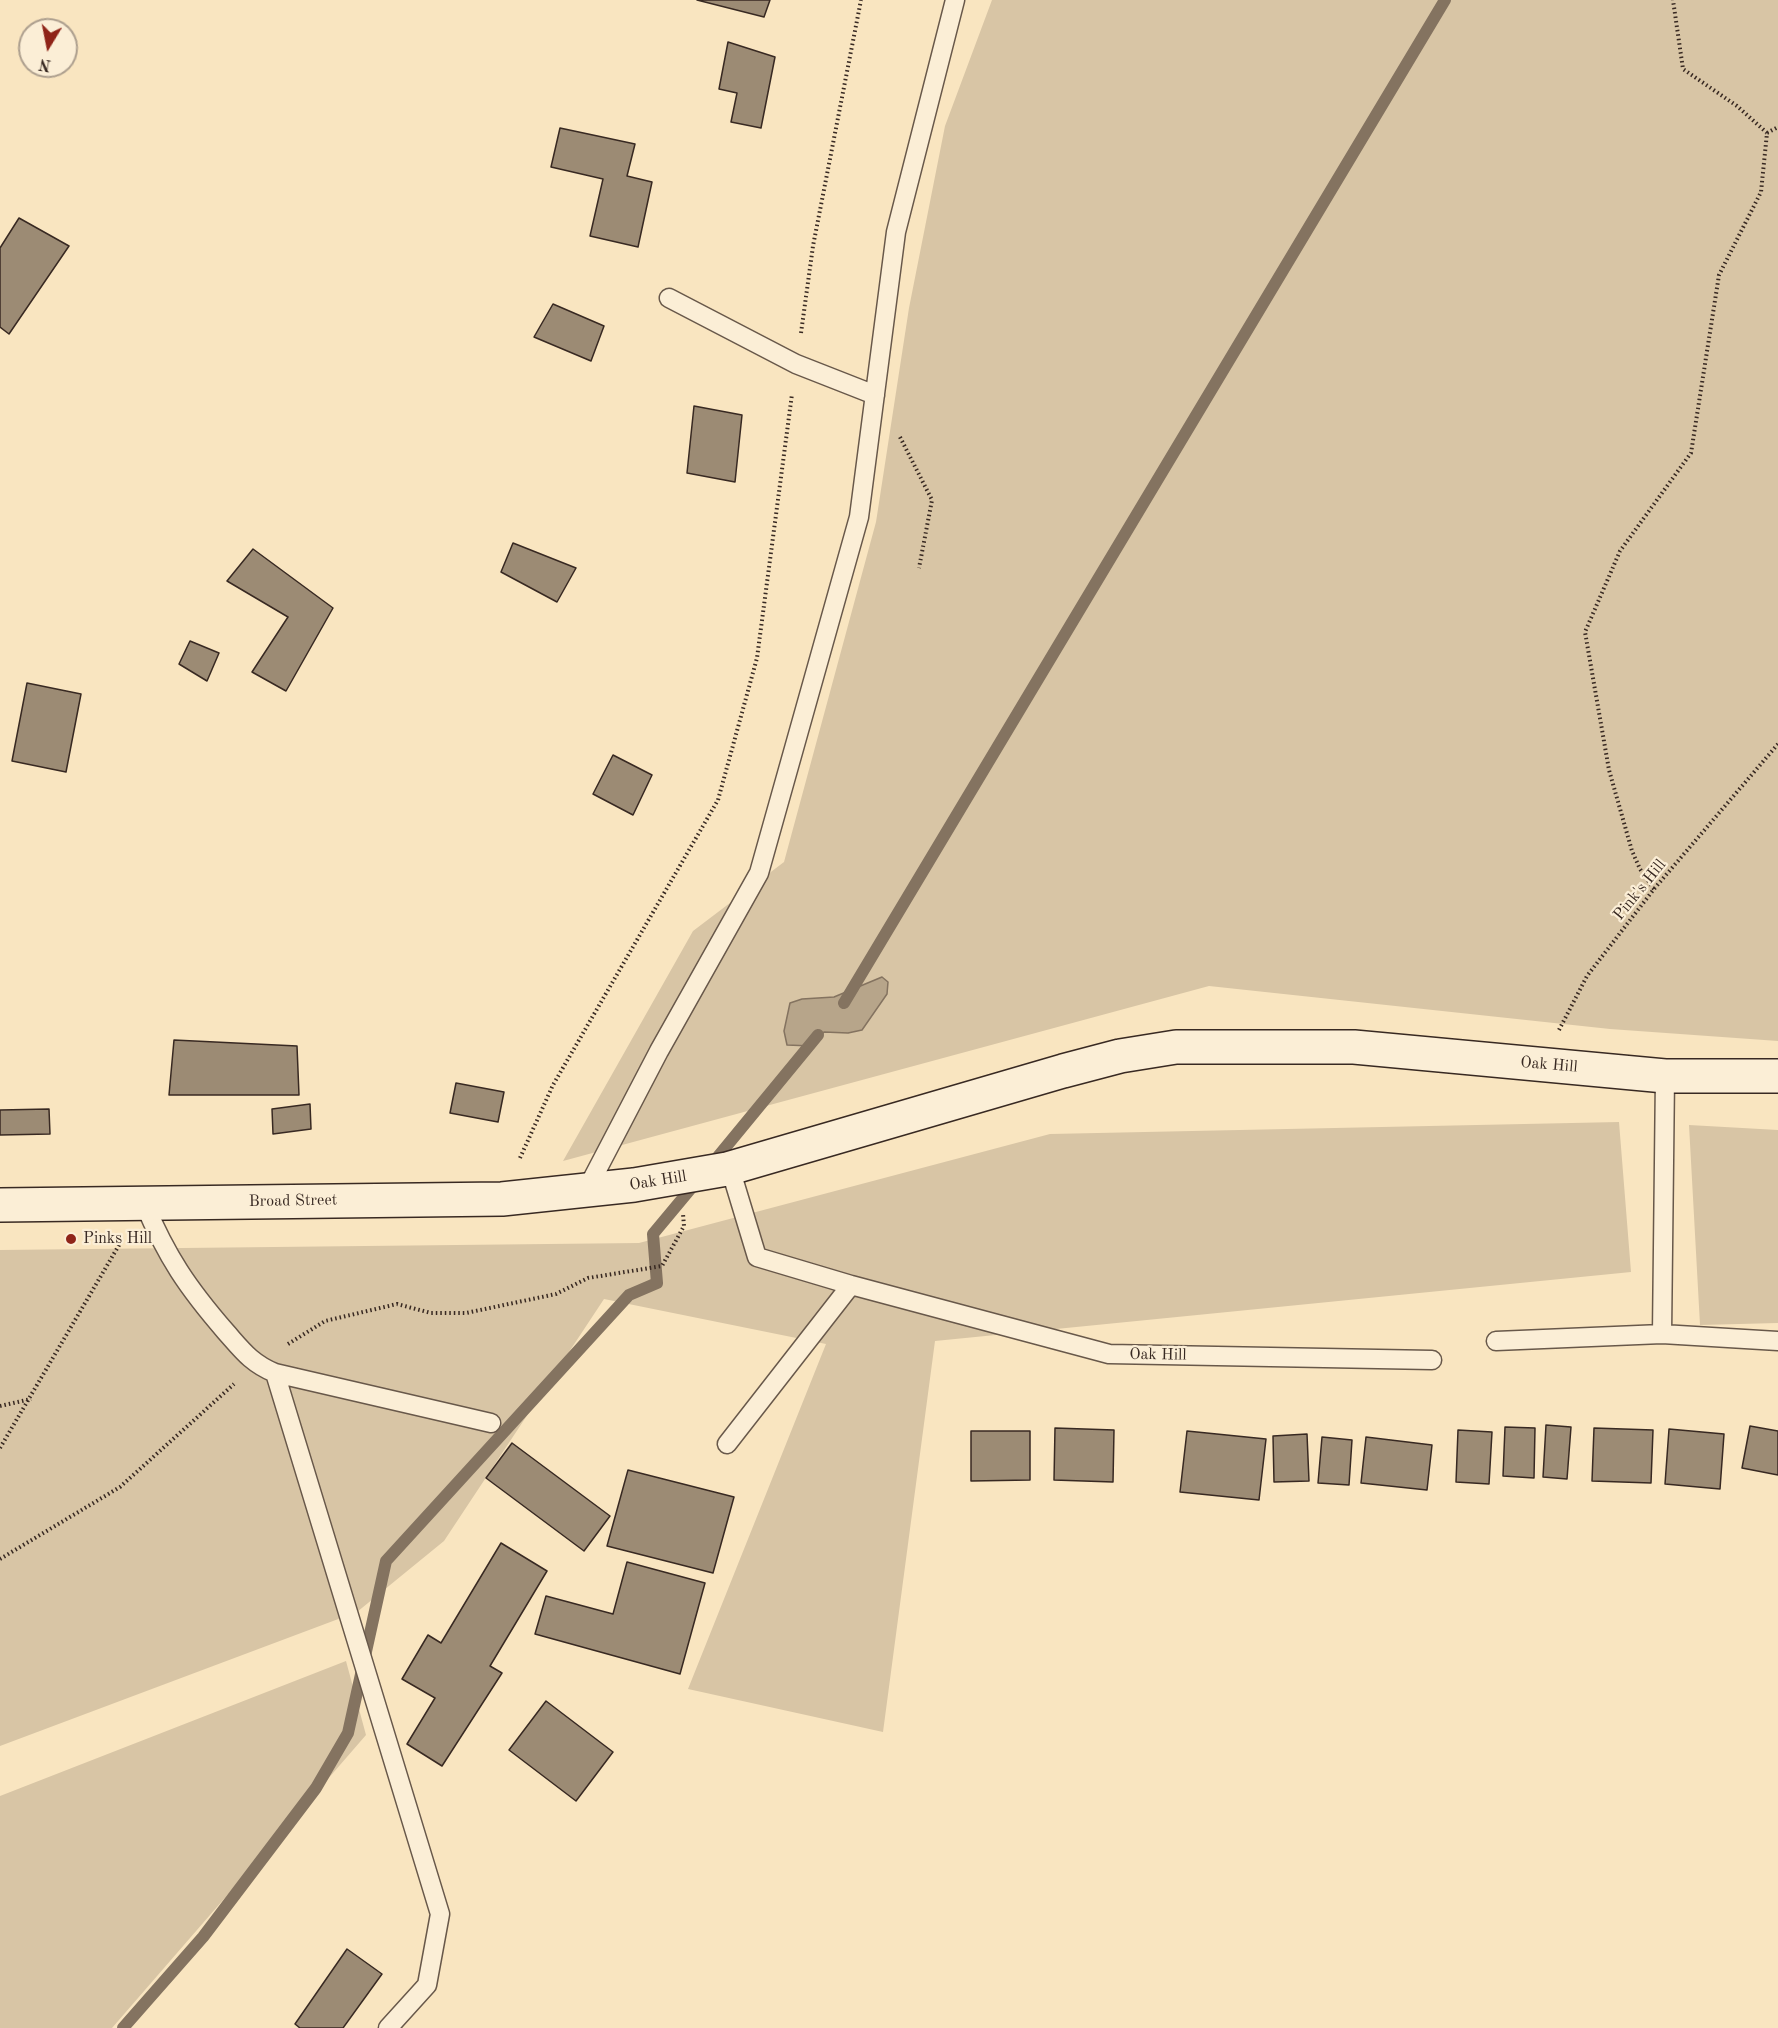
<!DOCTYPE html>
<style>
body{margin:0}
#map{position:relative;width:1778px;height:2028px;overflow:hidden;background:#f9e5c0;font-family:"Old Standard TT",serif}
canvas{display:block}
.north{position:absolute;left:18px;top:18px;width:60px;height:60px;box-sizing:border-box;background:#fbeed6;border:2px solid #ad9f8e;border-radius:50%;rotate:190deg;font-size:16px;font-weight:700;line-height:24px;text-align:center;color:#382922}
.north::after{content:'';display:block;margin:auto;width:21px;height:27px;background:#8f2418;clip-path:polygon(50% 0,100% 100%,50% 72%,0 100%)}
</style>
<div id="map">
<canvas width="1778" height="2028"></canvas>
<div class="north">N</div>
</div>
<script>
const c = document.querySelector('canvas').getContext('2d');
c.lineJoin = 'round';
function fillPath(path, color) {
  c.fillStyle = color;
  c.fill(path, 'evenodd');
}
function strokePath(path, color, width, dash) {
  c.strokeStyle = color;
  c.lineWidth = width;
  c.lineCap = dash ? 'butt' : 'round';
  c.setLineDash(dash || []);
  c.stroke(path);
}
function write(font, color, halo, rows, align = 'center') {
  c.font = font + ' "Old Standard TT",serif';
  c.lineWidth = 4.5;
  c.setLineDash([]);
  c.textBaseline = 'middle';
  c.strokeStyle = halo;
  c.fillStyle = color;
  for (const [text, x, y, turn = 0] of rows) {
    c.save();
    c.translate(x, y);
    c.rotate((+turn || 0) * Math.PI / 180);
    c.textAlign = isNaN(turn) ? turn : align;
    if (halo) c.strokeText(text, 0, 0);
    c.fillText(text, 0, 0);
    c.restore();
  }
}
fillPath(new Path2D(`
 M992,0H1778V1041L1610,1029L1209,986L563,1161L693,931L784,862L876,522L909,308L945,126Z
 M1619,1122L1631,1272L935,1341L883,1732L688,1689L826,1344L604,1299L444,1541L357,1612L0,1746V1250L639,1243L1050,1134Z
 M1689,1125L1778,1130V1323L1700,1325Z
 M346,1661L366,1735L112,2028H0V1796Z`), '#d8c5a5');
const water = new Path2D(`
 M882,977L888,982L887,994L862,1030L848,1033L824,1032L812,1046L787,1045L784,1031L790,1003L802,999L834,997Z`);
fillPath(water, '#b7a58a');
strokePath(water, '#847360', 1.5);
strokePath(new Path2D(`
 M844,1003L1445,0
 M711,1165L818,1035
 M123,2028L203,1937L316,1788L348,1733L386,1561L629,1295L657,1283L653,1234L698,1180`), '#847360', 12);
const building = new Path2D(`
 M697,0H770L764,17Z
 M728,42L775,57L761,128L731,122L737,93L719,89Z
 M560,128L635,144L627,176L652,182L638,247L590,236L603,179L551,167Z
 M19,218L69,246L9,334L0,327V248Z
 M553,304L604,326L591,361L534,337Z
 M694,406L742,415L735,482L687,473Z
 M513,543L576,568L557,602L501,572Z
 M253,549L333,608L286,691L252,672L288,617L227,581Z
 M190,641L219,653L207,681L179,664Z
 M27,683L81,694L66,772L12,761Z
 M613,755L652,775L633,815L593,794Z
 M174,1040L297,1046L299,1095H169Z
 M456,1083L504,1092L498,1122L450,1113Z
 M310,1104L311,1129L273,1134L272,1109Z
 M49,1109L50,1134L0,1135V1110Z
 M1546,1425L1571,1427L1567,1479L1543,1477Z
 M1750,1426L1778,1431V1475L1742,1468Z
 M1505,1427L1535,1428L1534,1478L1503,1476Z
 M1055,1428L1114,1430L1113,1482L1054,1480Z
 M1594,1428L1653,1430L1651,1483L1592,1481Z
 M1669,1429L1724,1434L1720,1489L1665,1484Z
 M1458,1430L1492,1432L1489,1484L1456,1482Z
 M971,1431H1030V1480L971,1481Z
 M1187,1431L1266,1439L1259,1500L1180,1492Z
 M1307,1434L1309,1481L1274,1482L1273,1436Z
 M1322,1437L1352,1440L1349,1485L1318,1483Z
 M1366,1437L1432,1445L1427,1490L1361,1483Z
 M512,1443L610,1516L584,1551L486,1478Z
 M628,1470L734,1497L713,1573L607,1546Z
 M501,1543L547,1571L490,1666L502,1673L442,1766L407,1744L435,1698L402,1679L428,1635L441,1643Z
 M627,1562L705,1583L680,1674L535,1634L546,1596L613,1614Z
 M546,1701L613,1752L576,1801L509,1750Z
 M347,1949L382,1974L343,2028H300L295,2024Z`);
fillPath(building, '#9c8b74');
strokePath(building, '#382922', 1.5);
const lane = new Path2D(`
 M669,298L796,364L875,395
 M730,1168L757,1257L851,1285L1109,1354L1432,1360
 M586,1191L659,1051L759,873L859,517L896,232L955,0
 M144,1203C167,1257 187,1287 226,1332C242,1350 251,1363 275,1373L440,1914L427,1985L388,2028
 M1662,1334L1665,1076
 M1496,1341L1662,1334L1778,1341
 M275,1373L491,1423
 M727,1444L851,1285`);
const secondary = new Path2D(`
 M0,1205L502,1199L634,1185L727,1169L1063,1071L1120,1056L1176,1047H1354L1665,1076H1778`);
strokePath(lane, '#68584a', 21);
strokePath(secondary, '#382922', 36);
strokePath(new Path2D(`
 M1767,133L1778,127
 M801,333L813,246L861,0
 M900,437L932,500L919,568
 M1654,889L1640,869L1632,851L1609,770L1585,632L1620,551L1691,453L1719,275L1761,192L1767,133L1737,106L1683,69L1673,0
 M1559,1030L1587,976L1654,889L1778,744
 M520,1158L553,1085L718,800L757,658L792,394
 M288,1344L325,1321L397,1304L431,1313H466L556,1294L588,1278L662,1266L684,1226L683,1214
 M0,1406L31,1399
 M0,1448L122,1240
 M0,1559L120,1487L234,1384`), '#382922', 4, [1.5, 3]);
strokePath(lane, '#fbeed6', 18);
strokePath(secondary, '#fbeed6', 33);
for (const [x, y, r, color] of [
 [71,1239,6,"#8f2418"]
]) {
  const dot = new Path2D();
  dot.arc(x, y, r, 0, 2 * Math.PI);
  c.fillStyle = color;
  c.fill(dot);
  strokePath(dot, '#fbeed6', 2);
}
write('16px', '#382922', '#fbeed6', [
 ["Pink's Hill",1640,890,-51],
 ["Oak Hill",1549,1065,5],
 ["Oak Hill",658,1181,-9],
 ["Broad Street",293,1201,-1],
 ["Oak Hill",1158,1355,1]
]);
write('16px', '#382922', '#fbeed6', [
 ["Pinks Hill",83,1239]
], 'left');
</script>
